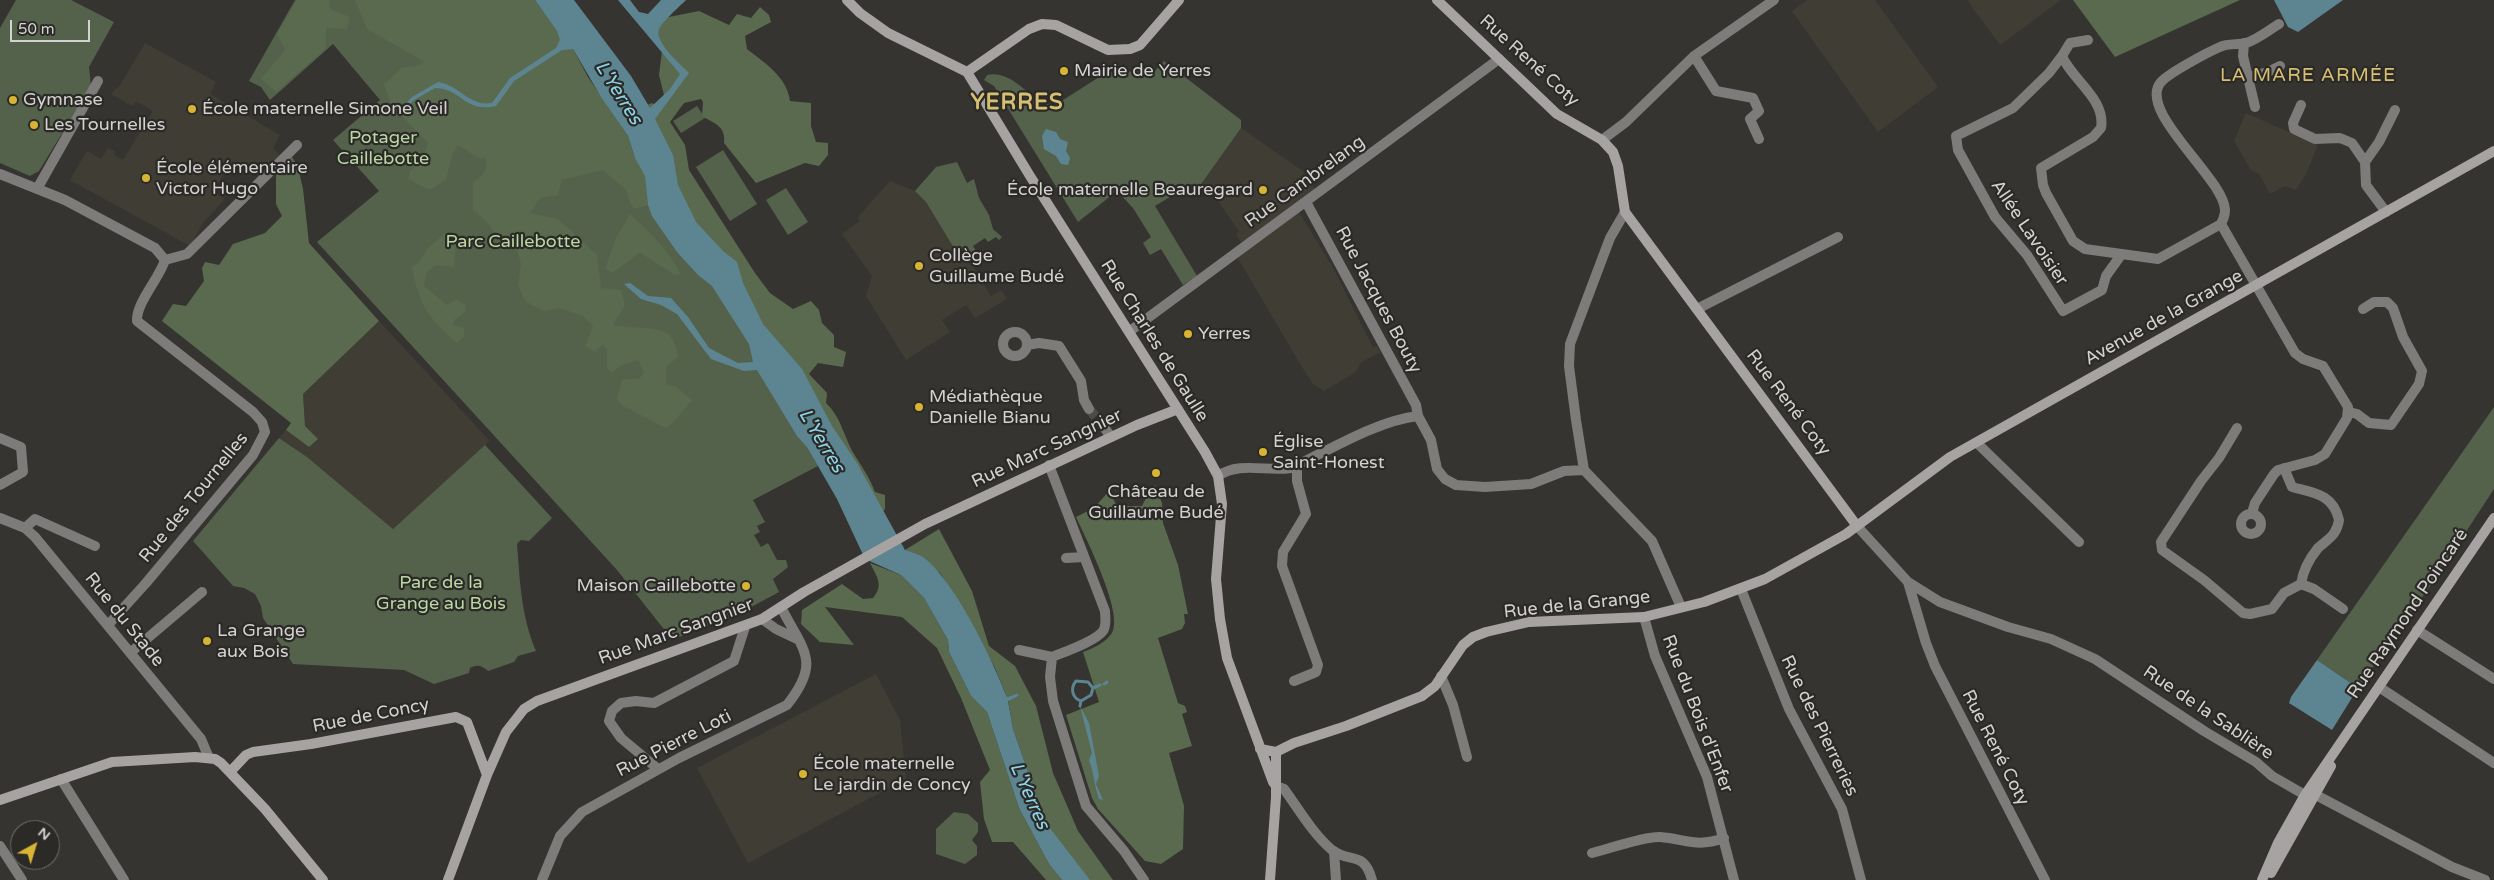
<!DOCTYPE html>
<meta charset="utf-8">
<style>
body{margin:0}
#map{position:relative;width:2494px;height:880px;overflow:hidden;background:#353431;font-family:"Varela Round",sans-serif}
canvas{display:block}
.north{position:absolute;left:10px;top:820px;width:50px;height:50px;box-sizing:border-box;background:#2b2a27;border:1px solid #6e6d6b;border-radius:50%;rotate:39deg;font-size:14px;font-weight:700;line-height:20px;text-align:center;color:#d3d2d0}
.north::after{content:'';display:block;margin:auto;width:18px;height:22px;background:#d7b434;clip-path:polygon(50% 0,100% 100%,50% 72%,0 100%)}
.scale{position:absolute;left:10px;top:20px;width:80px;height:22px;box-sizing:border-box;border:2px solid #d3d2d0;border-top:0;padding-left:6px;font-size:15px;line-height:18px;white-space:nowrap;color:#d3d2d0;-webkit-text-stroke:4px #2b2a27;paint-order:stroke}
</style>
<div id="map">
<canvas width="2494" height="880"></canvas>
<div class="north">N</div>
<div class="scale">50 m</div>
</div>
<script>
const c = document.querySelector('canvas').getContext('2d');
c.lineJoin = 'round';
function fillPath(path, color) {
  c.fillStyle = color;
  c.fill(path, 'evenodd');
}
function strokePath(path, color, width, dash) {
  c.strokeStyle = color;
  c.lineWidth = width;
  c.lineCap = dash ? 'butt' : 'round';
  c.setLineDash(dash || []);
  c.stroke(path);
}
function write(font, color, halo, rows, align = 'center') {
  c.font = font + ' "Varela Round",sans-serif';
  c.lineWidth = 4.5;
  c.setLineDash([]);
  c.textBaseline = 'middle';
  c.strokeStyle = halo;
  c.fillStyle = color;
  for (const [text, x, y, turn = 0] of rows) {
    c.save();
    c.translate(x, y);
    c.rotate((+turn || 0) * Math.PI / 180);
    c.textAlign = isNaN(turn) ? turn : align;
    if (halo) c.strokeText(text, 0, 0);
    c.fillText(text, 0, 0);
    c.restore();
  }
}
fillPath(new Path2D(`
 M1807,0H1875L1938,87L1878,132L1792,11Z
 M1967,0H2061L2000,45Z
 M145,43L216,82L210,94L280,135L273,148L280,155L259,175L244,168L240,173L228,166L213,192L225,199L203,223L190,246L70,180L87,151L101,159L108,148L115,151L114,155L123,160L153,111L136,101L132,106L111,94L120,85Z
 M2246,113L2318,145L2306,174L2296,190L2285,186L2270,194L2259,174L2251,170L2234,141Z
 M1241,128L1303,171L1318,193L1244,247L1236,234L1239,231L1208,187H1199Z
 M890,181L915,191L926,202L957,252L963,249L991,296L1001,290L1007,299L975,318L966,305L942,320L950,332L906,360L866,296L872,276L842,234L859,221L858,217Z
 M1299,212L1332,266L1373,348L1377,346L1381,352L1361,362L1356,372L1324,391L1313,384L1305,372L1237,257Z
 M379,321L490,441L393,529L307,457L279,438L286,430L309,447L317,440L305,426L303,394Z
 M876,674L900,720L906,779L748,863L697,768Z`), '#403d34');
fillPath(new Path2D(`
 M16,0H71L114,22L89,67L91,86L39,171L30,176L0,163V28Z
 M295,0H538L750,341L818,466L753,500L765,522L757,526L760,532L754,535L761,547L768,543L777,560H786L788,567L773,579L779,592L738,614L679,637L667,633L617,570L317,242L379,191L333,140L380,100L333,44L270,100L261,87L249,81Z
 M1164,61L1241,120V128L1199,187L1191,184L1155,206L1197,276L1183,285L1161,249L1150,255L1143,243L1151,237L1133,208L1117,191L1078,222L994,86L984,80L987,75C1010,70 1027,94 1043,105L1060,102L1107,72L1155,71Z
 M697,106L705,118L681,133L673,121Z
 M723,150L757,204L730,221L696,167Z
 M957,162L967,183L974,179L979,198L989,215L993,229L1002,237L999,240L996,237L988,242L985,238L973,246L976,251L967,256L963,249L957,253L926,202L915,191L936,167Z
 M786,188L808,222L788,235L766,200Z
 M2494,407V489L2435,579L2358,688L2317,660Z
 M279,438L307,457L393,529L485,445L552,518L529,541L521,540L517,544C520,581 521,616 536,651L518,656L514,662L488,671C482,666 478,664 470,668L469,673L434,684L404,670L293,664L263,618L261,606L255,594L244,588L233,586L193,541Z
 M954,812L968,814L978,823V832L972,840L977,846V855L965,864L936,854V829Z`), '#54624b');
fillPath(new Path2D(`
 M297,0H329L330,9L350,17L347,29L326,28V48L276,92L261,79L285,50L277,34Z
 M355,0H534L557,31L560,40L573,49L588,77L628,136L635,158L645,176L648,205L634,209L630,203L626,190L603,170L562,180L558,195L540,198L530,213L558,219L597,255L601,288L621,290L625,305L613,325C629,329 663,325 671,337C675,342 677,350 679,356L666,367V385L675,386L692,400C686,406 672,426 666,428L623,406L617,399L622,379H639L644,373L638,360L620,366L612,373L607,369V348L602,345L595,352L585,346L593,326L583,316L559,308L544,311L525,301L518,285L521,264L516,246L496,235L487,222L473,210V182C483,176 489,170 485,158H478L458,145L452,155L446,180L430,190L408,179L410,171L422,161L428,143L392,106L384,85L402,67L416,66L425,62L367,29Z
 M2073,0H2240L2115,57Z
 M760,7L769,15L771,22L745,36L747,49C765,63 787,77 790,101L811,103V126L816,142L828,143V155L819,166L805,163L756,183L724,143C726,126 715,124 702,116L703,102L701,99L684,103L670,122L685,145L689,170L755,273L770,293L793,309L811,301L819,310L822,323L834,335V347L846,352L843,367L818,363L809,374L827,393L826,403C841,417 844,437 854,454C862,467 870,478 875,492L885,495V509L880,516L695,237L643,107L652,103L658,106L664,95L659,75L662,51L657,35L659,19L699,11L729,25L737,14L751,18Z
 M292,157L298,167L303,189L309,243L379,321L303,394L305,426L318,439L309,447L286,430L291,423L162,321L173,304L186,306L204,281L202,268L205,262L219,265L233,244L265,233L282,216L276,204V175Z
 M630,214C650,232 668,250 681,274L675,275L640,253L612,273L605,269L616,238Z
 M444,234L456,245L454,267L436,265L427,272L424,286L447,305L456,300L466,305L465,312L454,320L453,325L464,328V336L457,343C428,317 420,307 412,268L420,261L428,248Z
 M1155,485L1162,503L1163,523L1178,565L1188,614H1184L1185,623L1182,629L1158,638L1178,703L1185,706L1187,712L1182,714L1192,746L1169,753L1184,806L1183,849L1161,864L1145,861L1098,809L1092,798L1066,715L1099,702L1083,652C1094,648 1105,643 1112,633C1124,613 1086,539 1076,517L1094,508L1109,491L1117,506H1142L1151,488Z
 M939,529L972,591L989,646L1015,666L1036,706L1053,773L1078,831L1113,880H1090L1086,878L1046,823L1013,729L1008,700L1019,696L1018,693L1007,697L995,668L957,599L940,573L905,550Z
 M870,563L901,575L924,598L948,640L949,652L971,696L987,712L1019,808L1049,864L1062,880H1046L1013,842H992L984,819L980,782L990,770L961,698L937,648L902,617L825,607L854,645L820,642L801,624L802,610L842,584L863,599L873,598C884,585 877,577 870,563Z`), '#596a4e');
fillPath(new Path2D(`
 M535,0H574L631,76L650,108L670,89L680,74L618,0H630L639,12L648,14L661,0H686C679,7 663,21 659,29C654,42 681,65 689,73L655,119L673,155L678,185L696,222L723,251L737,262L743,283L763,324L802,369L832,426L857,463L905,550C911,552 918,554 923,557C955,581 992,659 1007,697L1018,693L1019,696L1008,701L1013,729L1046,823L1090,880H1062L1049,864L1019,808L987,712L971,696L949,652L948,640L924,598L901,575L865,559L837,499L807,447L797,436L757,370L744,371L711,359L677,314L661,305L641,299L624,284L630,283L648,296L671,298L688,317L709,348L738,363L753,362L749,344L712,286L698,275L677,252L652,216L648,205L645,176L635,158L628,136L601,97L573,49L562,50L514,81L496,106C464,113 461,88 435,88L414,100L400,115L397,113L412,97L438,82C459,85 470,107 492,103L510,78L556,48L560,40L557,31Z
 M2274,0H2343L2298,32L2288,27Z
 M1046,129L1056,132L1060,139L1068,142L1066,151L1070,158L1068,165L1061,164L1056,156L1044,149L1042,136Z
 M2317,660L2358,688L2332,730L2289,703L2291,697Z
 M1080,706L1089,723L1099,776L1096,784L1103,800L1099,799C1094,785 1094,773 1089,760L1092,753Z`), '#5d8591');
strokePath(new Path2D(`
 M1104,684L1107,682
 M1081,701C1072,698 1070,688 1076,681L1088,682L1093,688
 M1080,706L1081,701L1091,695L1093,688L1100,685`), '#5d8591', 3);
strokePath(new Path2D(`
 M1089,409L1101,423`), '#4d4c49', 10, [10, 5]);
strokePath(new Path2D(`
 M2088,40L2070,43L2062,56C2072,80 2106,99 2101,128L2093,137L2041,168L2043,185L2046,193L2073,241L2085,249L2158,259L2221,224
 M2244,43L2243,56L2255,107
 M1694,56L1716,91L1753,98L1759,111L1750,119L1759,139
 M2062,56L2049,73L2013,108L1956,136L1958,150L1995,217L2027,255L2063,311L2102,290L2106,276L2121,255
 M2248,77L2268,72L2280,66
 M2301,105L2293,123L2294,129L2315,139L2340,138L2352,143L2365,162L2366,185L2386,212
 M1602,140L1626,122L1694,56L1774,0
 M2365,162L2379,142L2395,110
 M0,174L65,200L155,248L165,260
 M37,189L98,81
 M1306,202L1416,405L1418,416
 M1625,212L1610,238L1570,344L1569,366L1576,420L1584,470L1652,541L1681,607
 M1697,309L1838,237
 M1130,331L1499,59
 M1003 344a12 12 0 1 1 24 0a12 12 0 1 1-24 0Z
 M1027,345L1039,343L1059,346L1081,381L1084,400L1089,409
 M2349,412L2357,414L2369,423L2391,425L2419,384L2422,371L2403,337L2393,308L2387,302H2374L2363,309
 M1101,423L1111,437
 M2237,428L2219,458L2201,481L2161,542L2162,550L2204,580L2243,613L2250,614L2272,609L2284,593L2301,584
 M0,438L21,447L23,472L0,485
 M1977,443L2079,542
 M1049,465L1105,611C1105,617 1107,625 1103,631C1096,641 1064,652 1052,657L1050,677L1053,701L1086,806L1124,851L1144,880
 M2284,468L2292,487C2314,493 2333,494 2339,520C2337,535 2328,539 2318,548C2309,559 2303,570 2301,584
 M1218,476C1240,461 1266,472 1291,468C1330,450 1376,421 1418,416L1431,440L1437,469L1445,479L1456,485L1485,487L1531,484L1564,471L1584,470
 M2252,513L2255,503L2274,474L2278,470L2315,460L2325,454L2347,418L2348,407L2323,366L2303,359L2295,353L2221,224C2223,220 2225,215 2225,210C2224,178 2136,111 2161,82C2169,73 2208,52 2220,47C2228,43 2238,45 2246,43C2258,39 2269,30 2279,24
 M2241 524a10 10 0 1 1 20 0a10 10 0 1 1-20 0Z
 M0,518L25,528L35,537L201,739L209,758
 M1857,526L1908,582L1926,643L1935,666L2045,880
 M25,528L35,519L95,546
 M1066,558L1084,557
 M1908,582L1940,602L2008,627L2051,639L2095,659L2204,731L2256,762L2272,776L2305,795H2316L2452,867L2485,880
 M2301,584L2314,589L2343,609
 M1741,589L1789,709L1842,809L1861,880
 M1644,617L1655,656L1707,777L1734,880
 M762,619L776,629L797,639
 M108,625L146,583L253,455L265,432L262,422L253,412L137,321C136,303 159,279 165,260L187,254L297,145
 M2417,630L2494,679
 M1019,650L1052,657
 M130,653L202,592
 M1441,676L1453,705L1467,757
 M1294,681L1316,672L1318,665L1282,566L1283,552L1306,514L1297,481V465
 M2379,687L2494,763
 M658,769L621,738L609,721L612,711L621,703L636,701L654,703L734,661L745,627
 M61,779L124,880
 M1276,786L1284,789C1298,808 1313,834 1332,850C1350,864 1364,850 1372,880
 M0,846L22,880
 M1334,851L1336,880
 M1592,853C1608,849 1645,836 1660,837C1686,839 1696,848 1724,838
 M542,880L560,836L582,812L679,758L787,705C822,661 803,651 781,607`), '#7e7b7b', 10);
strokePath(new Path2D(`
 M847,0L860,13L888,33L967,72L1030,176L1205,452L1218,476L1222,504L1216,579L1220,619L1227,658L1273,782L1276,786
 M1437,0L1557,114L1602,140L1613,152L1618,166L1625,212L1857,526
 M967,72L1029,29L1042,24L1056,25L1108,50L1130,49L1140,45L1179,0
 M1260,749L1276,752L1294,743L1346,726L1422,696L1435,686L1463,645L1473,637L1486,632L1529,622L1644,617L1704,602L1765,579L1846,534L1950,457L2494,151
 M230,772L246,755L253,752L311,744L456,717L467,722L487,775
 M0,800L112,762L195,757L215,759L221,763L265,809L323,880
 M2271,873L2331,766
 M448,880L487,775L506,732L524,709L537,701L762,619L804,592L925,524L1137,425L1178,409
 M1270,880L1276,797V752
 M2262,880L2278,843L2305,795L2494,518`), '#a7a3a3', 10);
for (const [x, y, r, color] of [
 [1064,71,5,"#d7b434"],
 [13,100,5,"#d7b434"],
 [192,109,5,"#d7b434"],
 [34,125,5,"#d7b434"],
 [146,178,5,"#d7b434"],
 [1263,190,5,"#d7b434"],
 [919,266,5,"#d7b434"],
 [1188,334,5,"#d7b434"],
 [919,407,5,"#d7b434"],
 [1263,452,5,"#d7b434"],
 [1156,473,5,"#d7b434"],
 [746,586,5,"#d7b434"],
 [207,641,5,"#d7b434"],
 [803,774,5,"#d7b434"]
]) {
  const dot = new Path2D();
  dot.arc(x, y, r, 0, 2 * Math.PI);
  c.fillStyle = color;
  c.fill(dot);
  strokePath(dot, '#2b2a27', 2);
}
write('18px', '#d3d2d0', '#2b2a27', [
 ["Rue René Coty",1529,61,42],
 ["Rue Cambrelang",1305,182,-36],
 ["Allée Lavoisier",2029,233,56],
 ["Rue Jacques Bouty",1378,300,62],
 ["Avenue de la Grange",2164,318,-29],
 ["Rue Charles de Gaulle",1154,341,58],
 ["Rue René Coty",1788,403,53],
 ["Rue Marc Sangnier",1047,449,-25],
 ["Rue des Tournelles",194,498,-51],
 ["Rue de la Grange",1577,605,-6],
 ["Rue Raymond Poincaré",2408,614,-56],
 ["Rue du Stade",124,620,51],
 ["Rue Marc Sangnier",676,632,-20],
 ["Rue de la Sablière",2208,713,34],
 ["Rue du Bois d'Enfer",1697,714,69],
 ["Rue de Concy",371,716,-11],
 ["Rue des Pierreries",1819,726,64],
 ["Rue Pierre Loti",674,744,-27],
 ["Rue René Coty",1995,748,63]
]);
write('18px', '#d3d2d0', '#2b2a27', [
 ["Mairie de Yerres",1074,71],
 ["Gymnase",23,100],
 ["École maternelle Simone Veil",202,109],
 ["Les Tournelles",44,125],
 ["École élémentaire",156,168],
 ["Victor Hugo",156,189],
 ["École maternelle Beauregard",1253,190,"right"],
 ["Collège",929,256],
 ["Guillaume Budé",929,277],
 ["Yerres",1198,334],
 ["Médiathèque",929,397],
 ["Danielle Bianu",929,418],
 ["Église",1273,442],
 ["Saint-Honest",1273,463],
 ["Château de",1156,492,"center"],
 ["Guillaume Budé",1156,513,"center"],
 ["Maison Caillebotte",736,586,"right"],
 ["La Grange",217,631],
 ["aux Bois",217,652],
 ["École maternelle",813,764],
 ["Le jardin de Concy",813,785]
], 'left');
write('18px', '#b9d8a4', '#2b2a27', [
 ["Potager",383,138],
 ["Caillebotte",383,159],
 ["Parc Caillebotte",513,242],
 ["Parc de la",441,583],
 ["Grange au Bois",441,604]
]);
c.letterSpacing = '1px';
write('19px', '#d6bf73', '#2b2a27', [
 ["LA MARE ARMÉE",2308,76]
]);
c.letterSpacing = '0px';
write('italic 19px', '#8dd5ea', '#2b2a27', [
 ["L'Yerres",618,93,58],
 ["L'Yerres",821,441,59],
 ["L'Yerres",1029,796,66]
]);
c.letterSpacing = '1px';
write('bold 22px', '#d6bf73', '#2b2a27', [
 ["YERRES",1017,103]
]);
c.letterSpacing = '0px';
</script>
